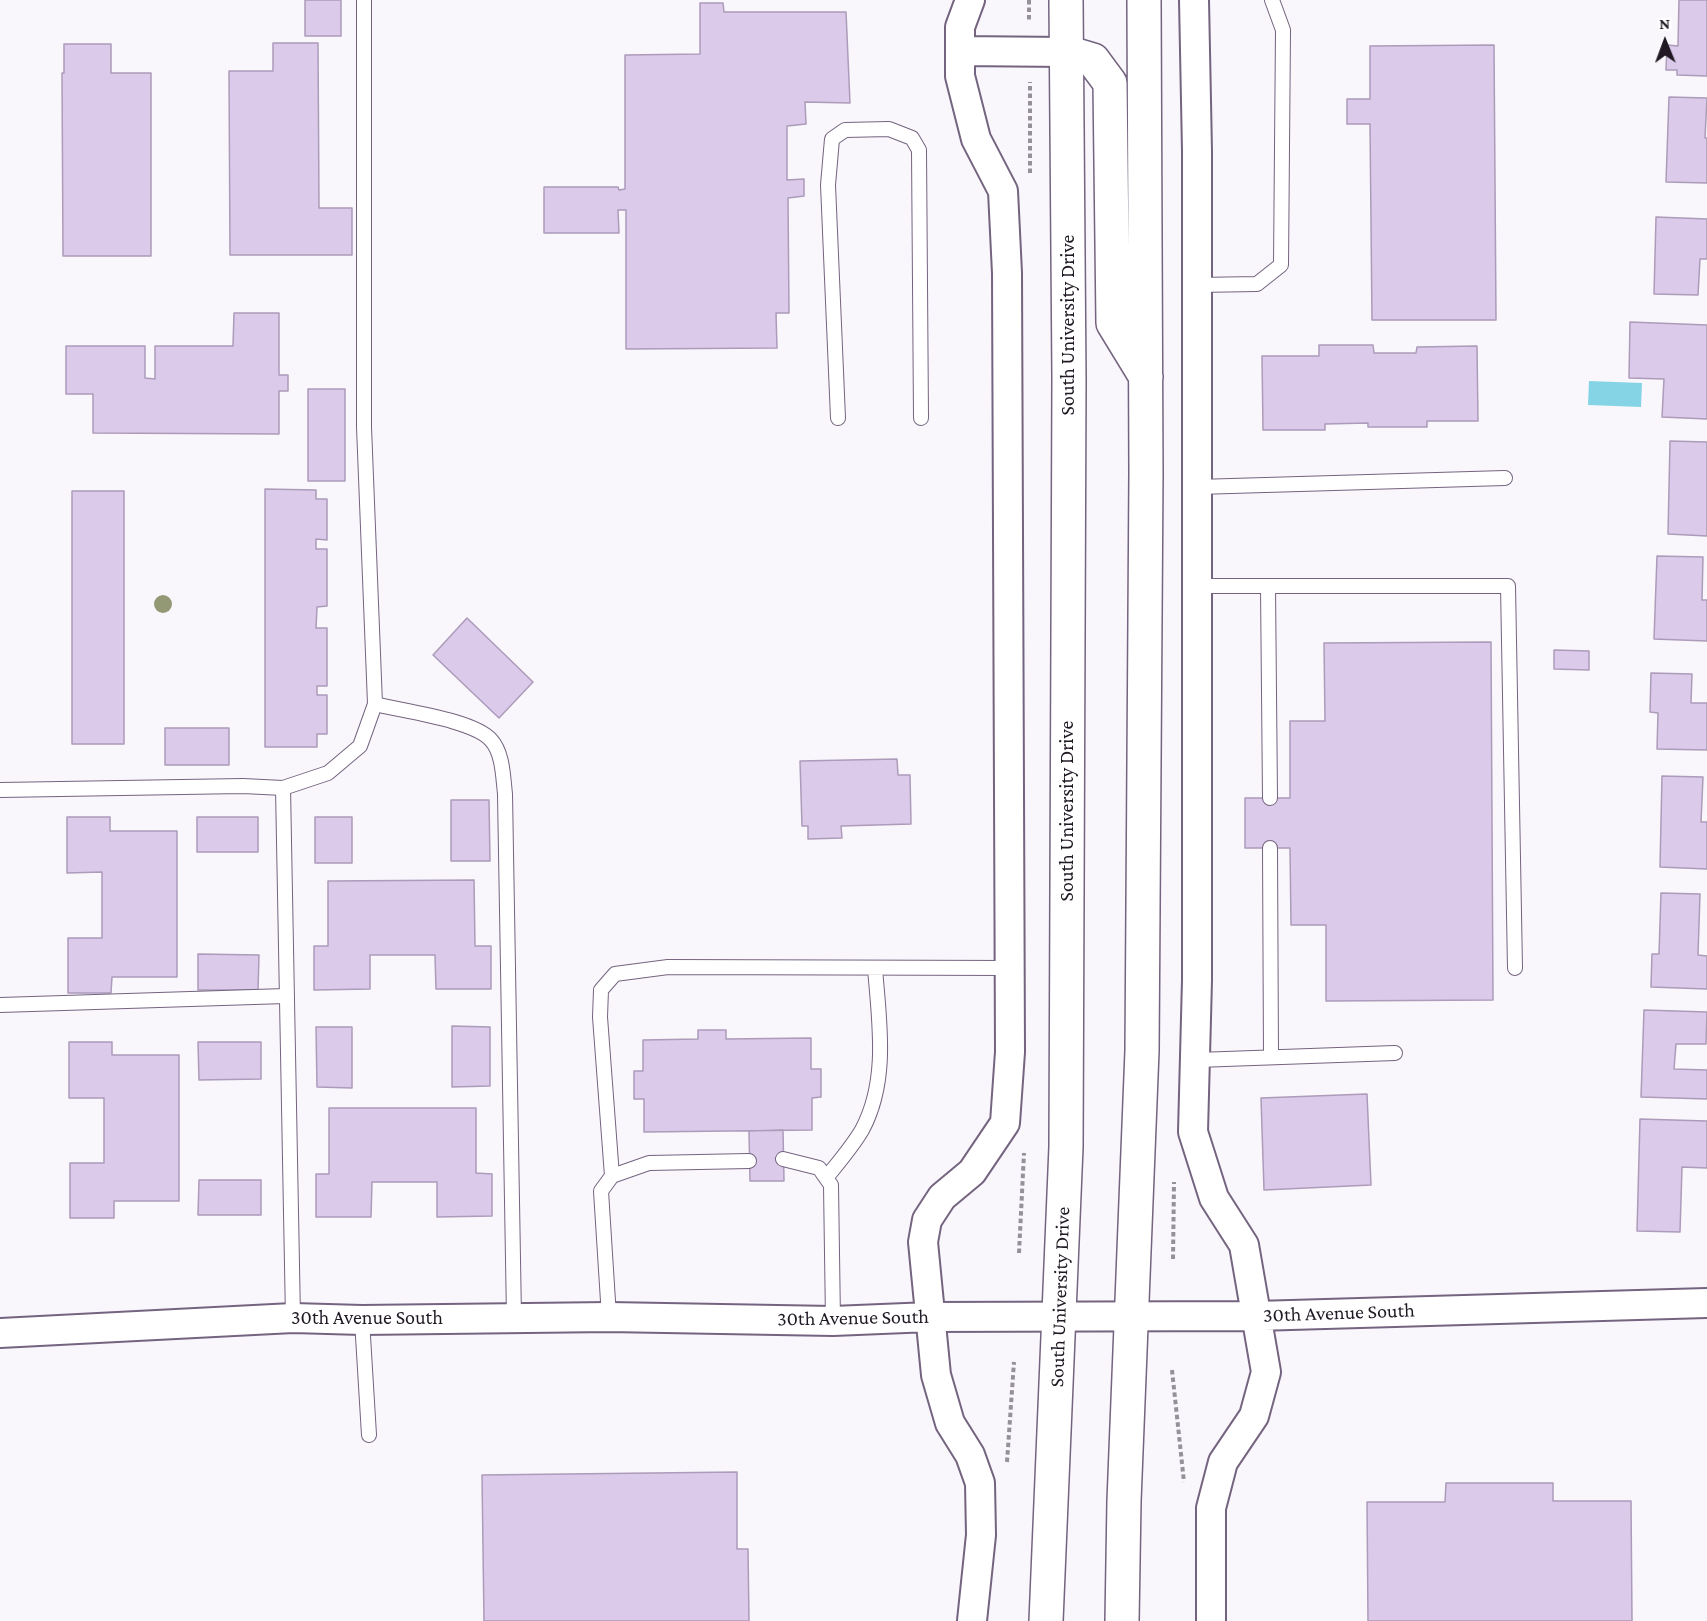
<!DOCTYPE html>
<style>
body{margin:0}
#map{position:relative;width:1707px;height:1621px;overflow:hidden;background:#f9f6fc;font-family:"Crimson Pro",serif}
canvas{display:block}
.north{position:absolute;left:1635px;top:12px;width:60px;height:60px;-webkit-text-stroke:4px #fff;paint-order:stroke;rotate:359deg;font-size:16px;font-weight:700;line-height:24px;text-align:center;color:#201924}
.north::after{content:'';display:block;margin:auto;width:21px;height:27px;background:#201924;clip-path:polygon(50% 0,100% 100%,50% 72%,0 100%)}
</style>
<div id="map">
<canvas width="1707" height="1621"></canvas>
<div class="north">N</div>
</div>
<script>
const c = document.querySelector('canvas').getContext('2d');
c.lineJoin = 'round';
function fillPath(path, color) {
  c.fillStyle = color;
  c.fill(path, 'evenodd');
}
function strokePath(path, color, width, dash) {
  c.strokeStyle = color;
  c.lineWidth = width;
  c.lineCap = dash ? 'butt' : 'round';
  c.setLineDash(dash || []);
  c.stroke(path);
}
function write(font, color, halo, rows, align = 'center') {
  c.font = font + ' "Crimson Pro",serif';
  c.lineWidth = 6;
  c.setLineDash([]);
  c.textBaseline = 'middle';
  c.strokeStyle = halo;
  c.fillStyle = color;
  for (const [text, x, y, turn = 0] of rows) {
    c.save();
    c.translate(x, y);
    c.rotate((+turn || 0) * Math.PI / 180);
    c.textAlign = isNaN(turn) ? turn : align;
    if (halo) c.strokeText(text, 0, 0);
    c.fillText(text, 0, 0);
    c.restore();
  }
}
fillPath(new Path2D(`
 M1589,381L1642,383L1641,407L1588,405Z`), '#84d4e5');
const building = new Path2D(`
 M305,0H341V36H305Z
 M1679,0H1707V76L1677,75V70H1666L1667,45L1678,46Z
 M700,3H723L724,12H846L850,103L805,102L806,124L787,126V180L804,179V196L788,198L789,313H776L777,348L626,349V210H618L619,233H544V187H618L619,190L625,189V55L700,54Z
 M273,43H318L319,208H352V255H230L229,71H273Z
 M64,44H111V73H151V256H63L62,73H64Z
 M1494,45L1496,320H1372L1370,124H1347V99H1370V46Z
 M1669,97L1707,98L1705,138H1707V183L1666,182Z
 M1656,217L1707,219V259H1700L1698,295L1654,294Z
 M234,313H279V375H288V391H279V434L93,433V394H66V346H145V378L155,379V346H233Z
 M1630,322L1707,325V419L1662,417L1664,379L1629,378Z
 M1319,345H1373L1374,353H1416L1417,347L1477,346L1478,421H1427V427H1368V423L1325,424V430H1263L1262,356H1319Z
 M308,389H345V481H308Z
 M1670,441L1707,442V536L1668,534Z
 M265,489L316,490V499H327V540L316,539V549H327V606L317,607L316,628H327V686H317V695H327V734H317V747H265Z
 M72,491H124V744H72Z
 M1657,556L1703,557L1702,600H1707V641L1654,639Z
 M467,618L533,682L499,718L433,655Z
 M1491,642L1493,1000L1326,1001V925H1291L1290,848H1245V798H1290V721H1325L1324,643Z
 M1554,650L1589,651V670L1554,669Z
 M1651,673L1692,674L1691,703H1707V750L1657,749L1658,713L1650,712Z
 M165,728H229V765H165Z
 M897,759L898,775H910L911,824L841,826L842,838L808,839V826H802L800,761Z
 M1662,776L1703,777L1701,822H1707V869L1660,867Z
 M451,800H489L490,861H451Z
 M67,817H110V831H177V977H112L111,993H68V938H102V872L67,873Z
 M197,817H258V852H197Z
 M315,817H352V863H315Z
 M474,880L475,946H491V989H436L435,955H370V989L314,990V946H328V881Z
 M1661,893L1700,894L1698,955L1707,956V989L1651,987L1652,954H1659Z
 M198,954L259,955L258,990H198Z
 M1644,1010L1707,1012L1706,1044H1676L1674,1069L1707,1070V1099L1641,1097Z
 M452,1026L490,1027V1086L452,1087Z
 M316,1027H352V1088L317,1087Z
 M698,1030H726V1039L811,1038V1069H821V1097L812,1098V1130L644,1132V1099H634V1071H643V1040L698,1039Z
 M69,1042H112V1055H179V1201H114V1218H70V1163H104V1098H69Z
 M198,1042H261V1079L199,1080Z
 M1367,1094L1371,1185L1264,1190L1261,1098Z
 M329,1108H476V1173L492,1174V1216L437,1217V1182H372L371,1217H316V1174H329Z
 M1640,1119L1707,1121V1168L1682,1167L1680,1232L1637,1231Z
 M783,1130L784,1181H750L749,1131Z
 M199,1180H261V1215H198Z
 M737,1472V1549H748L749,1621H484L482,1475Z
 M1446,1483H1553V1501H1631L1632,1621H1368L1367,1502H1445Z`);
fillPath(building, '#dbcae9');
strokePath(building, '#ac9bb9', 1.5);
const lane = new Path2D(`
 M364,0V427L375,704C402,711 474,720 491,740C503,753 503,777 505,794L514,1317
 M1197,285L1257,284L1281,265L1283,30L1272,0
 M838,418L828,185L832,139L845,130L889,129L912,138L919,150L921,418
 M1197,487L1505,478
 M1197,586H1508L1515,968
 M1268,587L1270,798
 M283,788L328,773L360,746L375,704
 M0,790L243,786L283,788L293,1318
 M1270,848L1271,1057
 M0,1005L286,996
 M1197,1060L1395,1053
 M783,1159L819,1168L831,1185L833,1321
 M612,1176L600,1017L601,990L615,974L668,967L1010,968
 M826,1178C838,1163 852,1147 862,1130C889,1080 879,1021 875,968
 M609,1317L601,1191L612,1176L649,1163L749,1161
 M362,1320L369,1435`);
const street = new Path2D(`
 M970,0L960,27V76L976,139L1003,191L1007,273L1010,1052L1005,1123L972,1172L942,1197L927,1220L923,1242L936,1375L950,1423L970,1455L980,1483L981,1535L972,1621
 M1194,0L1197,151V980L1193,1132L1214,1198L1244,1245L1266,1372L1254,1416L1223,1462L1211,1508V1621
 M960,51L1066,52
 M0,1333L293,1318L362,1320L609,1317L833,1321L930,1317L1256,1316L1707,1303`);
const primary = new Path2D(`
 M1066,52L1093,60L1110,83L1113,323L1146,377
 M1046,1621L1066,1147L1069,379L1066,0
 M1122,1621L1124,1501L1142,1051L1146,473L1144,0`);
strokePath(lane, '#74647f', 16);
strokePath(street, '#74647f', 32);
strokePath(primary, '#74647f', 36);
strokePath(new Path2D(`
 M1029,0V20
 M1030,173V82
 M1019,1253L1024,1153
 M1173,1259L1174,1182
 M1172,1370L1184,1482
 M1007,1462L1014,1362`), '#969199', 4, [4.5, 3]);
strokePath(lane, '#fff', 14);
strokePath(street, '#fff', 28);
strokePath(primary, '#fff', 33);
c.fillStyle = '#939875';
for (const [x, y] of [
 [163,604]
]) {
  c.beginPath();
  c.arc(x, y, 9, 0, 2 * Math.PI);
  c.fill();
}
write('20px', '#201924', '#fff', [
 ["South University Drive",1068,325,-90],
 ["South University Drive",1067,811,-90],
 ["South University Drive",1060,1297,-88],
 ["30th Avenue South",1339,1313,-2],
 ["30th Avenue South",367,1318],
 ["30th Avenue South",853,1318,-1]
]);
</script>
